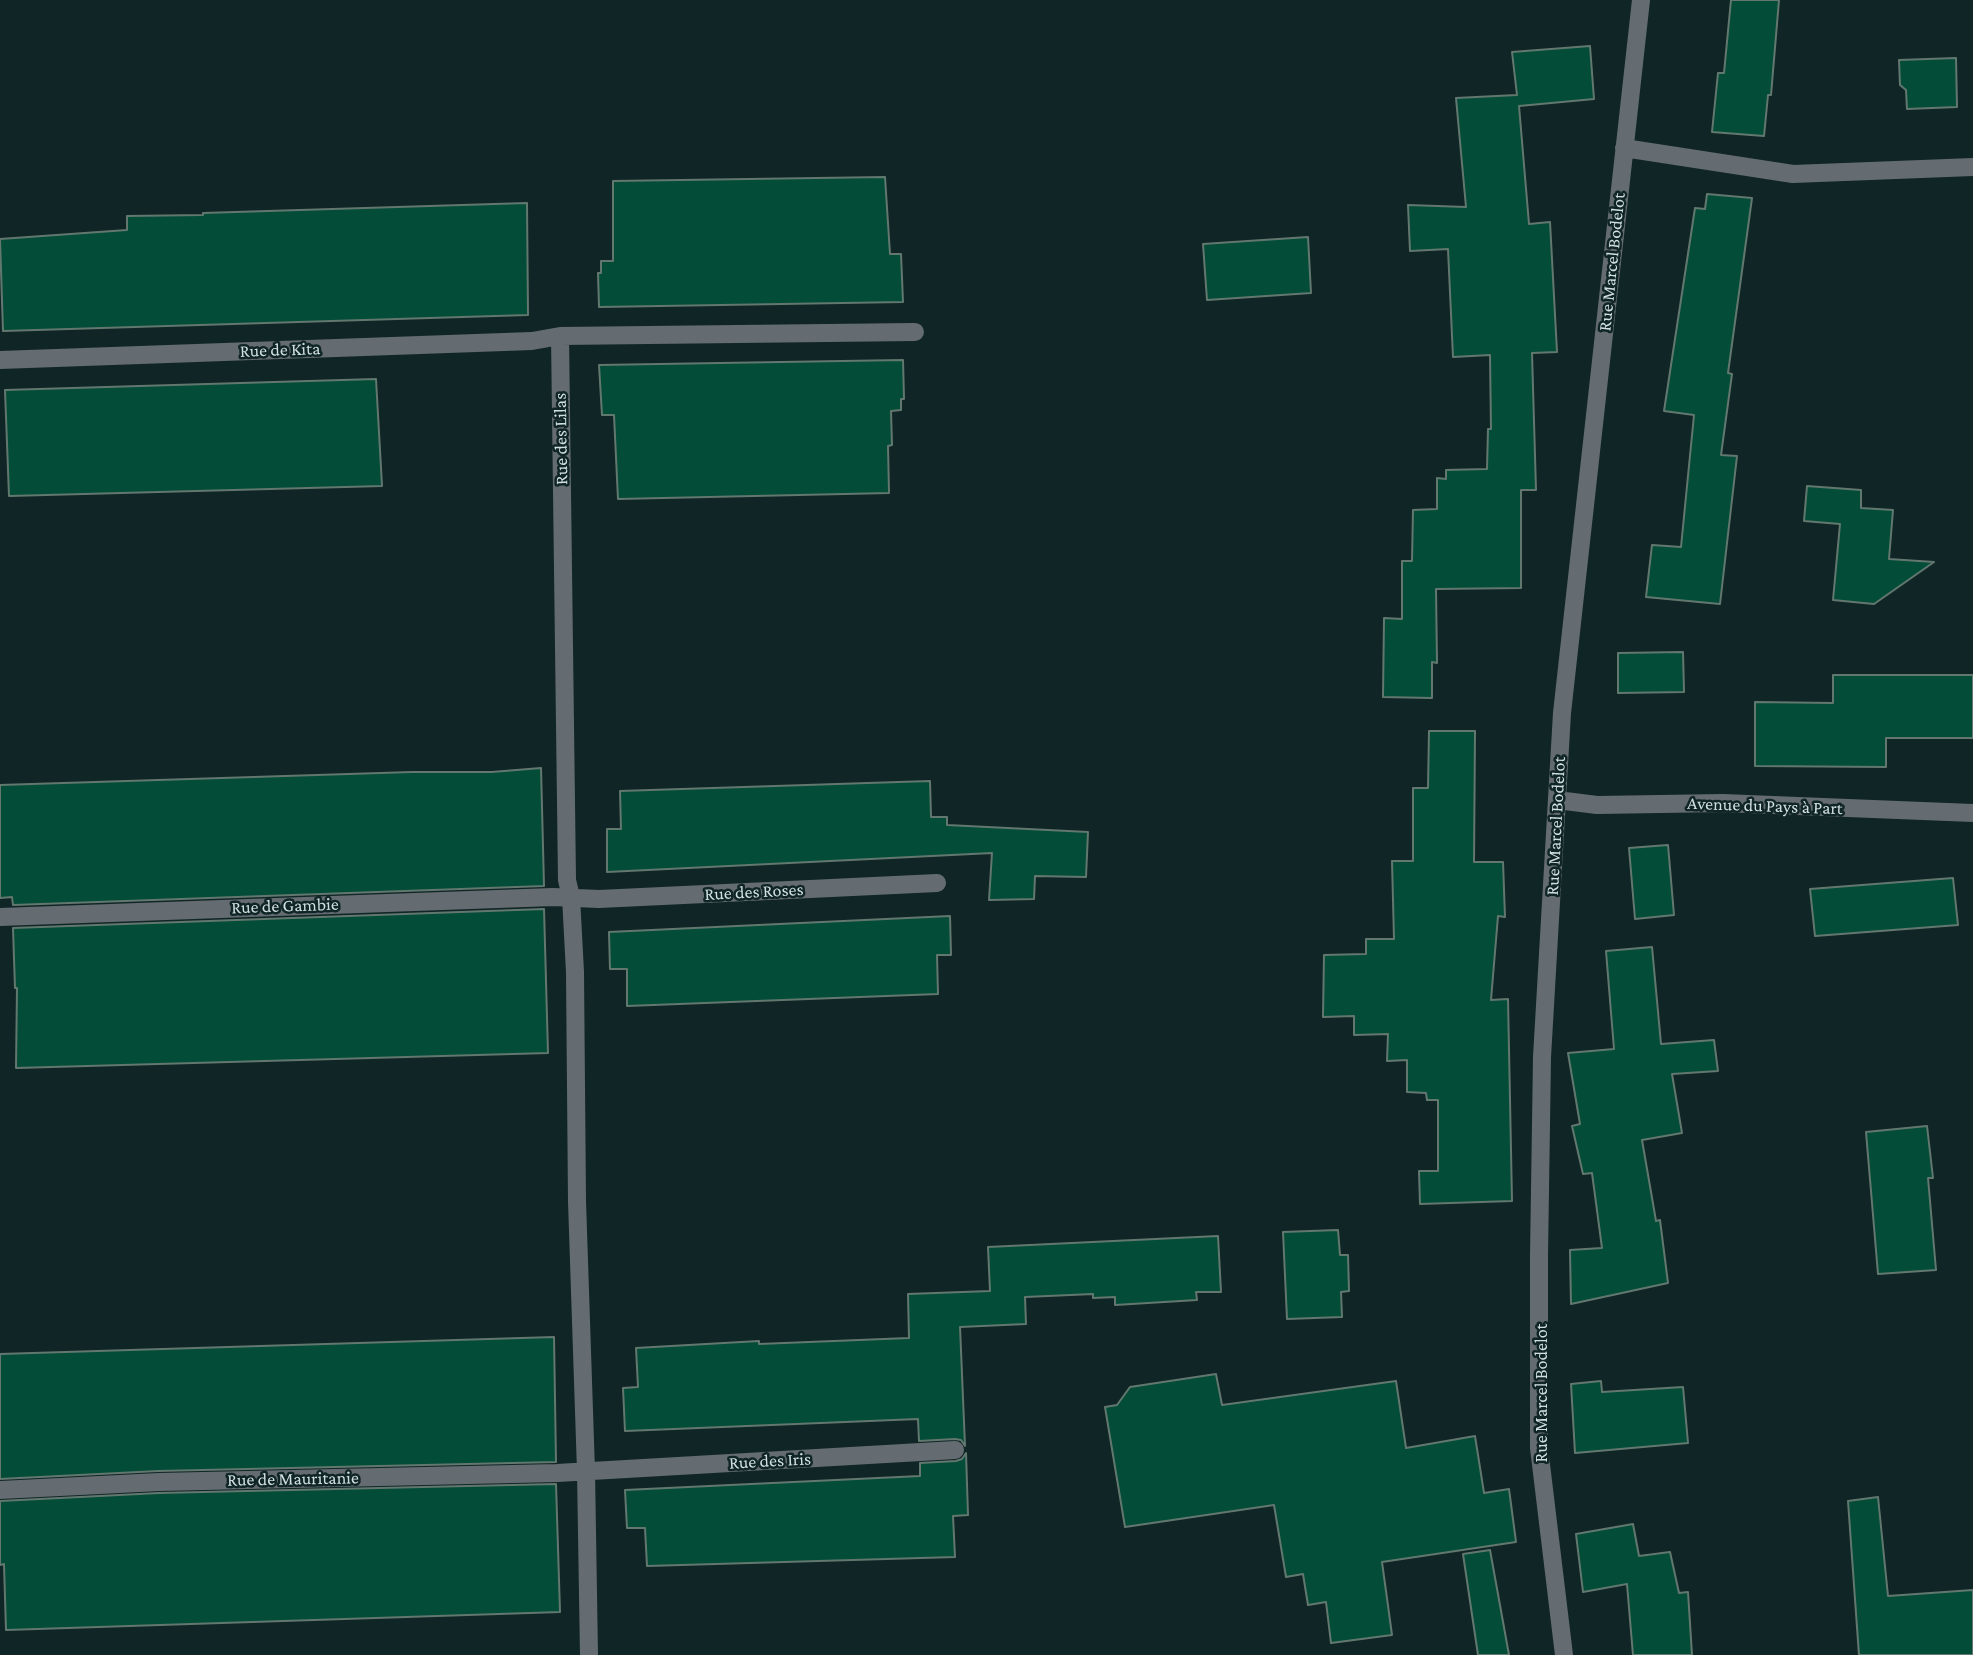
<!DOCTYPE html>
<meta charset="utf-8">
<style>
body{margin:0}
canvas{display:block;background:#102526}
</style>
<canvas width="1973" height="1655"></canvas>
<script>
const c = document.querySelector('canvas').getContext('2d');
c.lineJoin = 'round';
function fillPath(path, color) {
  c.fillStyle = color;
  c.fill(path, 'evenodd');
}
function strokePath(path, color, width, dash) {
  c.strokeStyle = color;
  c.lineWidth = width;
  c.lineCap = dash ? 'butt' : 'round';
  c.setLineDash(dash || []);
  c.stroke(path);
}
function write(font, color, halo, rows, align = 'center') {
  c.font = font + ' "Crimson Pro",serif';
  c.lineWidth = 5;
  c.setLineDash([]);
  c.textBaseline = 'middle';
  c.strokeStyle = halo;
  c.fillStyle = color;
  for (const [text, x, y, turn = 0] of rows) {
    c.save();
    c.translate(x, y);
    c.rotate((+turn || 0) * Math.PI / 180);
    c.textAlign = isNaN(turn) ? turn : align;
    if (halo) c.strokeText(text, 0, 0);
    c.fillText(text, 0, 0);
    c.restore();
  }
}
const building = new Path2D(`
 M1731,0H1779L1771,95H1768L1764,136L1712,132L1718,73H1724Z
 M1590,46L1594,99L1519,106L1529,224L1550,222L1557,352L1532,353L1536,490H1521V588L1436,589L1437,663L1432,662V698L1383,697L1384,618L1402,619V561H1412L1413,510L1437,509V478L1446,479V470L1487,469L1488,429H1491L1490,355L1453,357L1448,249L1410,251L1408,205L1466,207L1456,98L1517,95L1512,52Z
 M1956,58L1957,107L1907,109L1906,90L1900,85L1899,60Z
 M885,177L890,254H901L903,302L599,307L598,273H601V261H613V181Z
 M1707,194L1752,198L1728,373L1732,374L1721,455L1737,456L1720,604L1646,597L1652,545L1681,547L1694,415L1664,411L1695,208L1705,209Z
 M527,203L528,315L3,331L0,239L127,230V216L203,215V213Z
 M1308,237L1311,293L1207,300L1203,244Z
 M903,360L904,399H901V410L891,411L892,445L888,446L889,493L618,499L614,415H602L599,365Z
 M376,379L382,486L9,496L5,390Z
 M1807,486L1861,490V508L1893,510L1889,559L1934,562L1874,604L1833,600L1840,524L1804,521Z
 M1683,652L1684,692L1618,693V653Z
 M1833,675H1973V738H1886V767L1755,766V702L1833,703Z
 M1429,731H1475L1474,862H1503L1505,917L1498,916L1491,1000L1508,999L1512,1201L1420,1204L1419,1171H1438V1100H1427L1426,1093L1407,1092V1060L1387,1061L1388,1034L1354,1035V1016L1323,1017L1324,955L1366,954V939H1394L1392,861H1413V788H1428Z
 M541,768L544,886L13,905L12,897L0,898V785L412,772H492Z
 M930,781L931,817H947V825L1088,832L1086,877L1035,876L1034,899L989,900L992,853L607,872V829H621L620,791Z
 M1668,845L1674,915L1635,919L1629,848Z
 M1953,878L1958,925L1815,936L1810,889Z
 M544,909L548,1053L16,1068L17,988H15L13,928Z
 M950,916L951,955H937L938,994L627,1006V969H610L609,932Z
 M1652,947L1661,1044L1714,1040L1718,1071L1672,1074L1682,1133L1642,1140L1656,1221L1660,1220L1668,1283L1571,1304L1570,1250L1602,1248L1592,1173L1583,1174L1572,1126L1580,1124L1568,1053L1614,1049L1606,951Z
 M1927,1126L1933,1178H1928L1936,1270L1878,1274L1866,1132Z
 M1338,1230L1340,1255H1348L1349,1291L1341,1292L1342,1317L1287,1319L1283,1232Z
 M1218,1236L1221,1292H1196L1197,1300L1115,1305V1297L1093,1298V1294L1025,1297L1026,1324L960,1327L965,1446L961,1440L955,1439L919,1441L918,1419L625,1431L623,1388L638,1387L636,1348L759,1341V1344L909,1338L908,1294L990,1291L988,1247Z
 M554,1337L556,1462L158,1471L0,1479V1354Z
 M1216,1374L1222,1405L1396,1381L1406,1448L1475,1436L1484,1493L1509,1489L1516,1542L1382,1562L1392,1635L1331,1643L1326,1602L1308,1605L1303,1574L1286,1577L1274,1505L1125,1527L1105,1407L1117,1405L1130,1387Z
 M1601,1381L1602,1392L1683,1387L1688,1443L1575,1453L1571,1384Z
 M966,1453L968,1515L953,1516L955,1557L647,1566L645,1528H627L625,1490L920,1476V1463L956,1461L962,1459Z
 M556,1484L560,1612L6,1630L4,1564L0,1565V1501L159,1493Z
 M1878,1497L1888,1596L1973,1590V1655H1859L1848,1501Z
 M1633,1524L1639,1556L1670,1552L1679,1593L1688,1592L1692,1655H1633L1627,1584L1583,1592L1576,1534Z
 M1490,1550L1509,1655H1478L1463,1554Z`);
fillPath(building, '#024c38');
strokePath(building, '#62776e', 2);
strokePath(new Path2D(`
 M1624,148L1793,174L1973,167
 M560,336L567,880L571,897L575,972L577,1201L586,1471L589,1655
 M0,360L532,341L560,336L915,332
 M1557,800L1597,805L1723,803L1973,813
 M0,917L553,897L599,899L937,883
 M0,1490L159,1482L557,1473L955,1450
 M1564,1655L1539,1448V1256L1542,1057L1562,713L1641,0`), '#646c71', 18);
write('18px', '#d2dfe0', '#102526', [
 ["Rue Marcel Bodelot",1612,262,-84],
 ["Rue de Kita",280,350,-2],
 ["Rue des Lilas",561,439,-91],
 ["Avenue du Pays à Part",1765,806,2],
 ["Rue Marcel Bodelot",1556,826,-87],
 ["Rue des Roses",754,892,-3],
 ["Rue de Gambie",285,906,-2],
 ["Rue Marcel Bodelot",1541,1393,-90],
 ["Rue des Iris",770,1461,-3],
 ["Rue de Mauritanie",293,1479,-1]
]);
</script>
